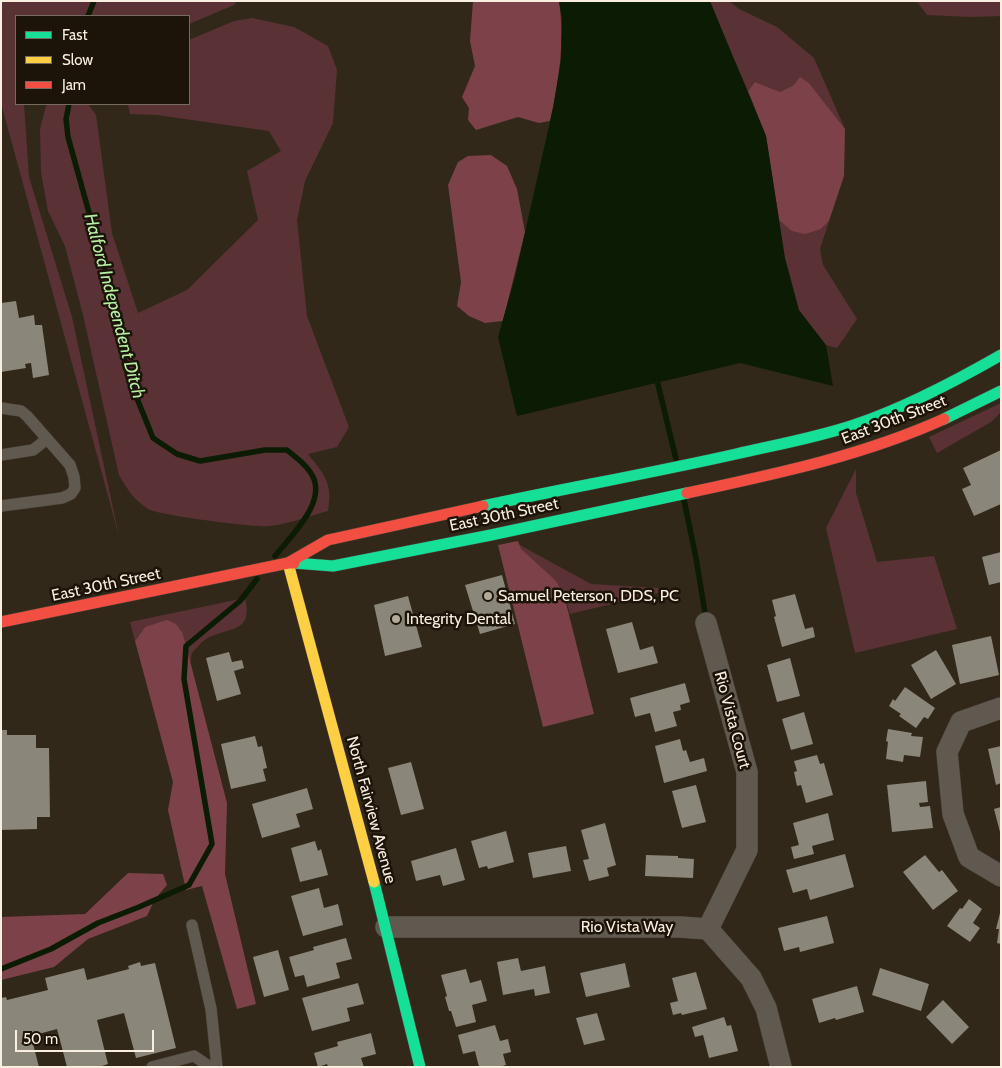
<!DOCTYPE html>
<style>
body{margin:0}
#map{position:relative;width:1002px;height:1068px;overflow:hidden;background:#31281a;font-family:Cabin,sans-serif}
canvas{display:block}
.frame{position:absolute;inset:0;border:2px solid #faeee0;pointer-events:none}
.legend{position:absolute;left:15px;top:15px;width:175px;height:90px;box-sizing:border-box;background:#1c1409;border:1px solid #756b5f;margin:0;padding:6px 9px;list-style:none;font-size:15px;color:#faeee0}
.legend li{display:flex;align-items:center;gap:10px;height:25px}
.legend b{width:25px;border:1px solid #756b5f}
.scale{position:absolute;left:15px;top:1030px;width:139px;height:22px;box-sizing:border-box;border:2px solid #faeee0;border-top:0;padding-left:6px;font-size:15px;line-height:18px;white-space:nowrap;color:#faeee0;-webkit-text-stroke:4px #1c1409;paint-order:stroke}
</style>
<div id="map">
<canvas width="1002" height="1068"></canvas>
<div class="frame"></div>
<ul class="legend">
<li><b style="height:6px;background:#16e098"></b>Fast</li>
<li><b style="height:6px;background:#ffcf43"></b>Slow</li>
<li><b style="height:6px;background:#f24e42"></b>Jam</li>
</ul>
<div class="scale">50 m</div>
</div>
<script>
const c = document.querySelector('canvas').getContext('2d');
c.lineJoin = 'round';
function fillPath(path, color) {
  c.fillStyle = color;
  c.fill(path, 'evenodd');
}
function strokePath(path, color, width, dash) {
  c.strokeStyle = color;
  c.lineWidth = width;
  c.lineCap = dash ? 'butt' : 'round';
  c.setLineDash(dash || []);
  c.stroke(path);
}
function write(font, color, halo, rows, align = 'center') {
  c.font = font + ' Cabin,sans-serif';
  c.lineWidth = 5;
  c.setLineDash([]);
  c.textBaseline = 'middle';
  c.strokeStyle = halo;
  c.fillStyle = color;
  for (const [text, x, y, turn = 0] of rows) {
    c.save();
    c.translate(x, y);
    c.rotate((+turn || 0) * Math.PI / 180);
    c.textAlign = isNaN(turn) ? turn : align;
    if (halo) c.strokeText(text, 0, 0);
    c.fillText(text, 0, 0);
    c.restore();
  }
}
fillPath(new Path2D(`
 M1,1H237L234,5L189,24V16H16V104H24L29,177L72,317L119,536L1,103Z
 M693,1H729L739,9L777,27L814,58L845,129L809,83L800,78L794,85L780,92L755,82L748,91L733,57Z
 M912,1H1001V16L971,17L927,15L918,3Z
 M252,18L294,27L328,46L337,70L333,123L305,181L297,220L307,316L349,427L337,447L308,454C324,474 333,483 328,511C311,515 287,525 269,526C256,528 158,515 148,509C134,500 127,489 119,475L83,315L65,246L48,211L41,172L40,129L46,106L50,104H88L96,115L112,233L138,313L187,290L258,220L247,171L281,151L269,131L157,115L130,114L128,104H189V40L234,21Z
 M771,216L821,229L829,221L820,249L823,265L857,319L837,348L826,345L780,310Z
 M1001,403V412L991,422L937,453L929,437Z
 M856,469V493L877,562L934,556L957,629L855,653L826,528Z
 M518,544L591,584L674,589L570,614L564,595L521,549Z
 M245,598C255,639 220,624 200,644C198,647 194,650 192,653C191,656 191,661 190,664L183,634L145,627L135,641L130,622Z`), '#5a3235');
fillPath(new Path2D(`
 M473,1H559C565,42 559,82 550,121L539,123L518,117L476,130L468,120L469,108L462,97L475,66L470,41Z
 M800,77L809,83L845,129L844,176L829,221L821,229L805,234L792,231L779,220L766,136L748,91L755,82L780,92L794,85Z
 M491,155L507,166L517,189L525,232L503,321L485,323L469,316L457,306L461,282L448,185L458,162L468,156Z
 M518,541L521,549L556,581L564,595L594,714L543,727L498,545Z
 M167,620L176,624L183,634L227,803L225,874L256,1004L237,1009L202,886L186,890L168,810L173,782L135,641L145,627Z
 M128,873L163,874L167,885L155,899L147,916L88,939L54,967L1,980V917L85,914Z`), '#7d4249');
fillPath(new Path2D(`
 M559,1H710L766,136L785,258L799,310L826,345L833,386L740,363L517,416L498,337L515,277L553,108L561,60L562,19Z`), '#0c1b04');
strokePath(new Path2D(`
 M88,16L94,1
 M69,104L66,119L68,137L108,281L128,376L153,438L177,454L200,461L265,450H287C297,458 309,467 314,479C324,505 290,537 275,556
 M656,376L676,459
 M684,500L696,558L706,619
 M1,969L51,949L98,923L139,907L189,885L212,844L184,679L186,646L240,601L257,579`), '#0c1b04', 5.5);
fillPath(new Path2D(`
 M16,301L19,318L34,315L35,325H42L49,375L33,378L31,363L25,364L26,368L1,372V303Z
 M1001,450V504L974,516L962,489L971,485L963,468Z
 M1001,552V582L989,585L982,557Z
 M502,575L515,624L480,634L465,585Z
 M795,594L805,629L813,627L815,637L782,647L774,617L776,616L772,600Z
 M408,596L422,647L385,656L374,605Z
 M632,622L640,650L653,646L658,663L618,673L606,629Z
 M991,636L999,675L960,684L952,645Z
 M936,650L956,684L931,699L911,665Z
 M229,652L232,662L242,660L244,668L234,671L241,694L217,701L206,658Z
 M790,658L800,696L777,702L767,665Z
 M685,683L690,702L680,705L681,710L673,712L677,726L655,732L650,713L635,717L630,698Z
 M905,687L935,708L928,719L924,717L916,728L899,716L901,714L889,706L893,699L895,701Z
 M804,712L813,744L791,750L782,719Z
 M888,729L912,733L911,736L923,737L920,757L904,755L903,762L886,759L888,742L886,741Z
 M1,730H7V735H36V748H49L50,817H37V829L1,830Z
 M255,736L258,747L262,746L267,768L263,769L266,781L231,789L221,744Z
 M680,739L683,751L686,750L690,762L704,758L707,771L664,783L655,746Z
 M1001,746V783L996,785L988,749Z
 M817,755L820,764L824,763L833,795L806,803L801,785L797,786L794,772L797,771L794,761Z
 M411,762L424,809L401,815L388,768Z
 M926,781L928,802L919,803L920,807L930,806L933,828L892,832L887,785Z
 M696,785L706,822L682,828L672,791Z
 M307,788L313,809L296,814L300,827L262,838L252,804Z
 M1001,807V832H1000L994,809Z
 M828,813L834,840L812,846L814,854L794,859L791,847L799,845L793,823Z
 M605,823L616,865L607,868L609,876L589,881L583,860L589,859L581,830Z
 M506,831L514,862L488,869L487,866L479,868L471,841Z
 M315,841L318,851L321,849L328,875L300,882L291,848Z
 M566,846L571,871L533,878L528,853Z
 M456,848L465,880L443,886L440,875L416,881L411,861Z
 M845,854L854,887L810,900L807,889L793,893L786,870Z
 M646,855L678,856V858L694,859L693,878L645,876Z
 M925,855L939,872L942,870L958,891L933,910L903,872Z
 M319,888L324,908L338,904L343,925L303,936L291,896Z
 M969,899L982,909L973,923L980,928L970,942L947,926L960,908L962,909Z
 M1000,913H1001V944L997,943L999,929H996Z
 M827,916L834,943L800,952L799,947L784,951L778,928Z
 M346,938L352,959L336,963L340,978L307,987L304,975L295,977L289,957L314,950L313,947Z
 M278,950L289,990L264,997L253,957Z
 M518,958L521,971L545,966L550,993L535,996L534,989L503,995L497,962Z
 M140,962L141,966L155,963L176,1048L136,1058L124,1013L97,1020L108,1064L99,1067H67L57,1029L31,1036L39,1067H1V998L6,997L7,1000L48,990L45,978L84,968L87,980L129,969L128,966Z
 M625,963L630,987L586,997L580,973Z
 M880,968L929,984L921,1011L872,995Z
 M466,969L470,983L481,980L487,1001L472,1005L476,1022L456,1027L451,1011H449L445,997L447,996L441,975Z
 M696,972L707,1009L682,1015L681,1013L673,1015L670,1003L678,1001L672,978Z
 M358,983L364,1004L347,1008L350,1021L312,1031L302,998Z
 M857,986L864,1012L836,1020L835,1018L819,1023L812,999Z
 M943,1000L969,1027L952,1044L926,1017Z
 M597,1013L605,1040L584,1045L576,1018Z
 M724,1017L727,1026L731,1025L738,1051L709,1058L703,1035L695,1037L692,1027Z
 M495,1025L500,1041L508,1039L511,1052L503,1054L506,1065L499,1067H479L475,1051L463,1054L458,1035Z
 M371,1033L376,1054L361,1058L364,1067H328L327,1064L318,1067L314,1053L338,1046L337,1042Z`), '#8a8679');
const lane = new Path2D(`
 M1,408L21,411L27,416L70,465L74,477L75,488L71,494L62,498L1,506
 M1,455L33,450L47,439
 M192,925L211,1009L217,1067
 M152,1067L194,1056L210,1067`);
const street = new Path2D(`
 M706,623L747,772V850L708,929
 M1001,708L961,722L947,752L953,814L969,857L1001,876
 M386,927H680L708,929L751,978L766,1008L781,1067`);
const fast = new Path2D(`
 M944,419L1001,391
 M483,506C567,488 652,473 736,454C775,445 815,438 854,425C905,408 954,382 1001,355
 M294,563L333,566L491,535L687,493
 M374,882L420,1067`);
const slow = new Path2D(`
 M288,563L374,882`);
const jam = new Path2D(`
 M687,493C775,474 862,456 944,419
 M288,563L328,540L483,506
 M1,622L288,563H294`);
strokePath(lane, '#4e453b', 12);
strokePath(street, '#4e453b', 22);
strokePath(fast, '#4e453b', 12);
strokePath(slow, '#4e453b', 12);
strokePath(jam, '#4e453b', 12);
strokePath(lane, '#60594f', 11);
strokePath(street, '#60594f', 21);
strokePath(fast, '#16e098', 11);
strokePath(slow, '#ffcf43', 11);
strokePath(jam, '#f24e42', 11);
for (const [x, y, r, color] of [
 [488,596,5,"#b4a99b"],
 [396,619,5,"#b4a99b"]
]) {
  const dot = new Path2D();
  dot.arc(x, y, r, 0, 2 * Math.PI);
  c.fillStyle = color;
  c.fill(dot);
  strokePath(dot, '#1c1409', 2);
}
write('16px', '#faeee0', '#1c1409', [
 ["East 30th Street",894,420,-21],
 ["East 30th Street",504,515,-12],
 ["East 30th Street",106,585,-12],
 ["Rio Vista Court",732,720,75],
 ["North Fairview Avenue",371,810,75],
 ["Rio Vista Way",627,927]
]);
write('16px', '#faeee0', '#1c1409', [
 ["Samuel Peterson, DDS, PC",498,596],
 ["Integrity Dental",406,619]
], 'left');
write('italic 18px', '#b7ef9f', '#1c1409', [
 ["Halford Independent Ditch",114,306,75]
]);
</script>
